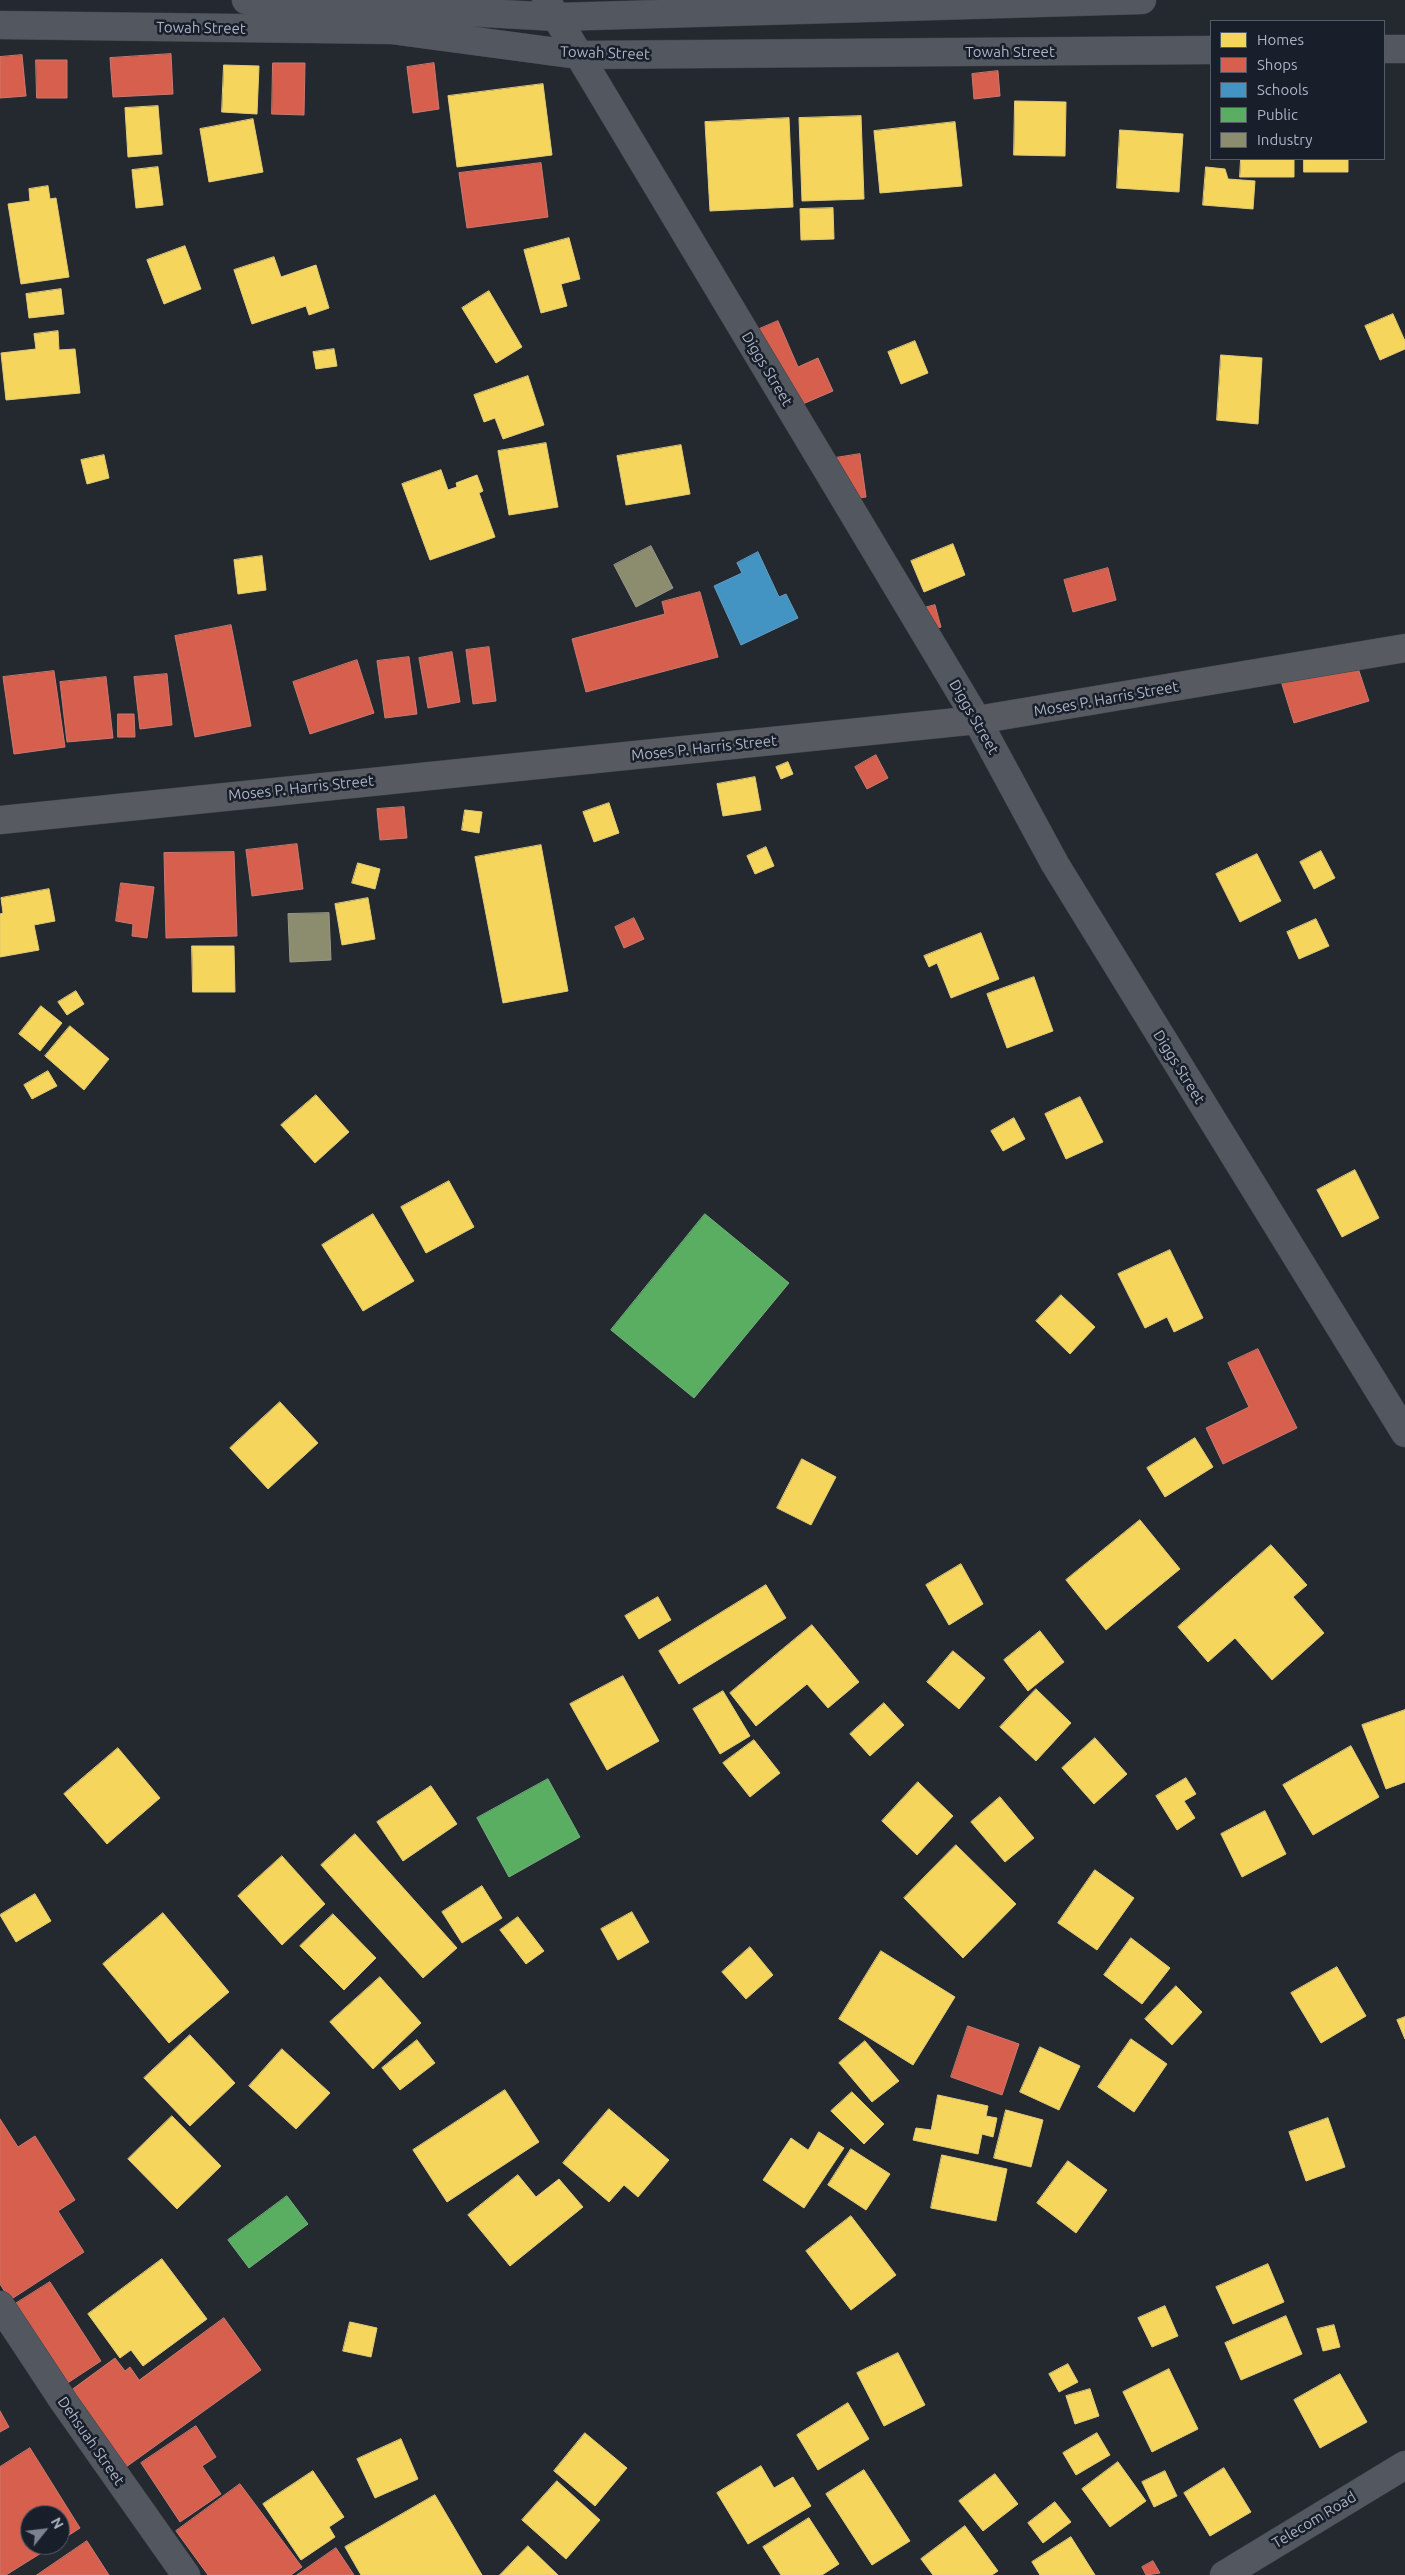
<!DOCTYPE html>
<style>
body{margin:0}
#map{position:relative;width:1405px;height:2575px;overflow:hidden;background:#242930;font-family:Ubuntu,sans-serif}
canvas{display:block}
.legend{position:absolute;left:1210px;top:20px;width:175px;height:140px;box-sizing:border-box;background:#181f2a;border:1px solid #535b67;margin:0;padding:6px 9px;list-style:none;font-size:15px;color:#acb4c3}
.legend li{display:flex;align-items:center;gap:10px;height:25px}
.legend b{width:25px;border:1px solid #535b67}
.north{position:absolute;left:20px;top:2505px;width:50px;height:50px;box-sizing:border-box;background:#181f2a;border:1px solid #535b67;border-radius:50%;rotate:61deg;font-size:14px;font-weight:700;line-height:20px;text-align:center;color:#acb4c3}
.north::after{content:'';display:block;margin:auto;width:18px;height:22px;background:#7c8390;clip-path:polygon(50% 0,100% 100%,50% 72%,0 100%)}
</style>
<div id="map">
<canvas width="1405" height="2575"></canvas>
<ul class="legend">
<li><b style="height:14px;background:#f6d55c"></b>Homes</li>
<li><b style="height:14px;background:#d6604d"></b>Shops</li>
<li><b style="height:14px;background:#4393c3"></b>Schools</li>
<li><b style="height:14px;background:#5aae61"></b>Public</li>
<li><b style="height:14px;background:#8c8c6e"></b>Industry</li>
</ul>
<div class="north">N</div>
</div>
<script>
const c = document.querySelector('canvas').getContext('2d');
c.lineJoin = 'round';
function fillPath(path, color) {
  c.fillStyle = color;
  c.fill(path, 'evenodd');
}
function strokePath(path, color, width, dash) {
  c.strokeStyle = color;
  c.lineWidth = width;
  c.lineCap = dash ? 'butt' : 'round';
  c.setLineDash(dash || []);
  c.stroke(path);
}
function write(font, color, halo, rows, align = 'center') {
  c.font = font + ' Ubuntu,sans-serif';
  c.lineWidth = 5;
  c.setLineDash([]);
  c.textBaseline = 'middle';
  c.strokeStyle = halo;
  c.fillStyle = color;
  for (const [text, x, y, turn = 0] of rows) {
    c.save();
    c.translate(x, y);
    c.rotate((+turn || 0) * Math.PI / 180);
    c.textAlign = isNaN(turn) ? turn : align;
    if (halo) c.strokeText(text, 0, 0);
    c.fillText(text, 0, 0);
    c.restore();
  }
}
const homes = new Path2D(`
 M224,65L259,66L257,114L222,112Z
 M543,84L552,155L457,167L448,96Z
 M1015,101L1066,102L1065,156L1014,155Z
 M158,106L162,154L128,157L125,108Z
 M861,116L864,199L802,201L799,118Z
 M789,118L793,207L710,211L705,122Z
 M253,119L263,172L209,182L200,129Z
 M955,122L962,186L880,193L874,131Z
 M1120,130L1183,134L1179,192L1117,188Z
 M1241,159H1294V177H1240Z
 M1304,159H1348V172H1304Z
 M158,167L163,205L136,208L132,170Z
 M1206,167L1225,169L1228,179L1255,181L1253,209L1203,205Z
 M48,186L50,199L56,198L69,277L21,284L8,204L30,201L29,189Z
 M833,208L834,239L801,240L800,209Z
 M569,238L580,279L561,284L567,306L541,313L524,250Z
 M185,246L201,289L164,304L147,260Z
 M274,257L281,277L316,265L329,308L309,315L306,306L252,324L234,270Z
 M61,289L64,314L29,318L26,294Z
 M489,291L522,347L496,363L462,308Z
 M1393,314L1405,341V349L1380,360L1365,326Z
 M58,331L59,350L75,349L80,393L6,400L1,353L36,349L34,334Z
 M915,341L928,373L901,384L888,352Z
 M334,349L337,366L316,369L313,352Z
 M1221,355L1262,358L1258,424L1217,420Z
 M528,376L544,425L503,439L495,418L484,422L474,395Z
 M546,443L558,507L509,515L498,451Z
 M681,445L690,494L626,505L617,456Z
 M104,455L109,478L87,484L81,460Z
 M441,470L448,490L457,487L456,483L477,475L483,491L479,493L495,537L430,560L402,484Z
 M953,544L965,575L924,592L911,561Z
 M262,556L266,590L238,594L234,560Z
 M788,762L793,774L781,779L776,767Z
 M755,777L761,810L723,816L717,784Z
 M609,803L619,833L594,842L583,812Z
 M465,810L482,812L479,833L462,830Z
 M541,845L568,991L503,1003L475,857Z
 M766,847L774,866L755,874L747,856Z
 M1321,851L1335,878L1314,889L1300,862Z
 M1257,854L1281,901L1240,922L1216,874Z
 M358,863L380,869L375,889L352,883Z
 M49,889L55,921L34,925L39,950L0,957V914L3,913L1,898Z
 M368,898L375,939L342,945L335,904Z
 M1316,919L1329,946L1299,959L1287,932Z
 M981,933L999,979L951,998L937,963L929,967L924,956Z
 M192,946H234L235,992H193Z
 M1034,977L1053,1031L1007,1048L987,994Z
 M76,991L84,1004L67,1015L58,1002Z
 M41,1006L62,1023L40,1051L19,1034Z
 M70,1026L109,1059L84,1090L45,1056Z
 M48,1071L57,1086L32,1099L24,1085Z
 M316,1095L349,1132L315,1163L281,1125Z
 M1080,1097L1103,1142L1066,1159L1045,1114Z
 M1014,1118L1025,1139L1003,1151L991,1131Z
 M1355,1170L1379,1218L1342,1237L1317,1190Z
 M449,1181L474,1227L426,1253L401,1207Z
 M373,1214L414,1281L363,1311L322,1245Z
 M1170,1250L1203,1318L1174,1332L1167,1317L1145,1328L1118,1274Z
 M1061,1295L1095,1327L1070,1354L1036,1321Z
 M280,1402L318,1443L268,1489L230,1448Z
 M1195,1438L1213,1467L1165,1497L1147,1468Z
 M802,1459L836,1477L811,1525L777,1508Z
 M1140,1520L1180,1569L1106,1630L1066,1580Z
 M1271,1545L1307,1585L1293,1597L1324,1633L1272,1680L1235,1638L1208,1662L1178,1627Z
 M961,1564L983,1604L949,1625L926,1585Z
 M766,1585L786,1618L679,1684L659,1651Z
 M658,1597L671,1620L639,1639L625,1616Z
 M812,1625L859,1682L828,1708L807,1684L756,1726L730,1693Z
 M1040,1631L1064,1662L1028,1691L1004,1660Z
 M953,1651L985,1678L959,1709L927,1682Z
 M623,1676L659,1741L607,1770L570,1704Z
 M1036,1689L1071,1723L1036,1761L1000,1727Z
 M723,1691L750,1736L720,1754L693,1709Z
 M884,1703L904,1725L870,1756L850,1734Z
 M1405,1710V1782L1386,1789L1362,1725Z
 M1095,1738L1127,1774L1094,1804L1062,1768Z
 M754,1740L780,1773L750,1797L723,1763Z
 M1351,1746L1379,1797L1313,1835L1283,1785Z
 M118,1748L160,1798L107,1844L64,1794Z
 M1186,1778L1196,1794L1184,1801L1195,1818L1177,1830L1156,1796Z
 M918,1782L953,1816L917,1855L882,1821Z
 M431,1786L457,1824L403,1861L377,1822Z
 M1000,1797L1034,1838L1005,1862L971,1822Z
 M1265,1811L1286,1854L1242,1877L1221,1834Z
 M355,1834L457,1948L423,1978L321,1865Z
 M956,1845L1016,1904L963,1958L904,1898Z
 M282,1856L325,1904L282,1945L238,1896Z
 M1095,1870L1134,1898L1097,1950L1058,1923Z
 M482,1886L502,1918L462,1943L442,1912Z
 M35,1894L51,1921L16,1942L0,1915Z
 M632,1912L649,1942L618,1960L601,1929Z
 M163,1913L229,1992L169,2043L103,1964Z
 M333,1914L376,1958L344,1990L300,1946Z
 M518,1917L544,1951L526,1964L500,1930Z
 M1131,1938L1170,1968L1142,2004L1104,1975Z
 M750,1947L773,1975L746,1999L722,1972Z
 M881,1951L955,1997L913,2065L839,2019Z
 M1337,1967L1366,2016L1321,2043L1291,1993Z
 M380,1977L421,2023L373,2069L330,2022Z
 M1176,1986L1202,2012L1172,2045L1145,2019Z
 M1405,2017V2039L1397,2020Z
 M190,2035L235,2083L190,2126L144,2078Z
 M1131,2039L1167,2064L1134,2112L1098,2087Z
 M417,2040L435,2063L400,2090L382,2068Z
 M865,2041L899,2081L872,2102L839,2063Z
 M1040,2047L1080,2066L1059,2110L1020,2092Z
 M282,2049L330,2093L296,2129L249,2086Z
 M505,2090L539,2142L447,2202L413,2150Z
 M852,2092L884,2124L864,2144L831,2111Z
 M938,2095L988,2106L986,2116L997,2118L993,2137L982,2134L978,2154L913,2140L916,2128L931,2130Z
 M609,2109L669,2160L638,2197L624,2185L609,2202L563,2163Z
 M1006,2110L1043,2120L1031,2167L994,2158Z
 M172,2116L221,2166L177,2209L128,2159Z
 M1328,2118L1345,2167L1306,2181L1289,2132Z
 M819,2132L844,2148L804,2208L763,2180L791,2138L808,2150Z
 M851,2149L890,2174L866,2210L828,2185Z
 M942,2155L1007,2169L996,2221L931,2208Z
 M1068,2161L1107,2190L1076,2233L1037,2203Z
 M518,2175L536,2197L559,2179L583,2207L510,2266L468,2215Z
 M851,2216L896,2275L851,2310L806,2251Z
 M162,2259L207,2319L143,2366L131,2350L120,2358L88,2314Z
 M1268,2264L1284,2302L1233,2324L1216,2287Z
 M1165,2306L1178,2336L1152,2347L1138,2318Z
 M1286,2316L1302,2354L1241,2380L1225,2343Z
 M350,2322L377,2328L371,2357L343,2351Z
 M1334,2325L1340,2347L1323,2351L1317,2329Z
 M898,2353L925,2405L884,2426L857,2373Z
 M1068,2364L1078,2382L1059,2392L1049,2374Z
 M1169,2369L1198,2429L1152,2452L1123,2392Z
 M1340,2374L1367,2422L1320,2448L1294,2400Z
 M1090,2389L1099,2416L1075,2424L1066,2396Z
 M848,2403L869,2439L818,2470L797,2435Z
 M585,2433L627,2468L595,2506L554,2471Z
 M1097,2433L1110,2455L1076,2475L1063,2453Z
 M401,2439L418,2479L375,2498L357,2459Z
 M1118,2462L1146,2501L1110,2527L1082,2489Z
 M761,2466L774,2488L793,2477L811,2506L748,2544L717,2493Z
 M1224,2468L1251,2512L1210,2536L1184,2493Z
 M864,2470L910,2541L872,2565L826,2494Z
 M313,2471L344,2517L329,2527L335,2537L301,2560L263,2504Z
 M1165,2471L1177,2496L1154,2507L1142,2482Z
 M995,2474L1018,2504L983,2531L959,2501Z
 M557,2481L600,2520L566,2559L522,2520Z
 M435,2495L482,2575H361L345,2547Z
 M1055,2502L1071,2522L1043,2543L1028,2523Z
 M809,2518L839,2564L822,2575H781L763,2547Z
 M965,2526L998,2571L992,2575H933L921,2559Z
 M1071,2537L1095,2575H1040L1032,2562Z
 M528,2546L558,2575H500Z`);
fillPath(homes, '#f6d55c');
strokePath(homes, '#e0cb7b', 1);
const shops = new Path2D(`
 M171,54L173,94L113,97L110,58Z
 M22,55L26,96L0,98V57Z
 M36,60H67V98H37Z
 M273,63H305L304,115L272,114Z
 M434,63L439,109L413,113L407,67Z
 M998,71L1000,96L974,99L972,74Z
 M541,163L548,217L467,228L459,173Z
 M778,321L798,367L818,358L833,391L789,410L757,330Z
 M860,454L866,497L841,500L835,458Z
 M1108,568L1116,600L1073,612L1064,580Z
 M700,592L718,657L586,692L572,639L665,614L662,602Z
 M935,605L941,627L919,633L913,611Z
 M231,625L251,726L195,737L175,636Z
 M489,647L496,701L473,704L466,650Z
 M452,652L460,702L428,708L419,658Z
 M409,657L417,714L385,718L377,661Z
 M357,660L374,713L310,734L293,682Z
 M1356,662L1369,701L1294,723L1277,668Z
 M54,671L65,747L14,754L3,677Z
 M167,674L172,725L140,729L134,677Z
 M106,677L113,738L67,742L60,682Z
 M118,714H134L135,737H118Z
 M876,755L888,778L867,789L855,767Z
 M404,807L407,838L380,840L377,809Z
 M297,844L303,889L252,896L246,850Z
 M234,852L237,936L166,938L164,853Z
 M121,883L154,887L147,938L132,936L133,924L116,921Z
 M634,918L644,939L624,948L615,927Z
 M1258,1349L1297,1428L1223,1464L1206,1428L1249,1407L1228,1363Z
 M968,2026L1019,2044L1002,2095L951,2077Z
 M0,2119L18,2147L35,2136L75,2200L58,2211L84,2252L10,2300L0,2284Z
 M50,2282L101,2361L63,2386L12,2306Z
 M224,2318L261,2370L126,2467L70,2391L115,2358L125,2371L130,2367L139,2380Z
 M0,2411L9,2427L0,2432Z
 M196,2426L216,2457L202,2466L221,2494L180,2522L141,2463Z
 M30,2448L80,2528L60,2541V2515H30V2545H54L6,2575H0V2467Z
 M240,2484L302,2567L291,2575H208L176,2531Z
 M87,2541L109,2575H37Z
 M336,2548L354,2575H297Z
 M1153,2561L1160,2573L1146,2575L1142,2567Z`);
fillPath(shops, '#d6604d');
strokePath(shops, '#c97970', 1);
const schools = new Path2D(`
 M758,552L779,597L786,594L798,618L741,645L714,586L742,573L737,563Z`);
fillPath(schools, '#4393c3');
strokePath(schools, '#629dc3', 1);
const public = new Path2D(`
 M705,1214L789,1283L694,1398L611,1330Z
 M548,1779L580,1837L509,1877L477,1818Z
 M287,2196L308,2224L249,2268L228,2240Z`);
fillPath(public, '#5aae61');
strokePath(public, '#73b07e', 1);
const industry = new Path2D(`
 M651,546L673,588L636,607L614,565Z
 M329,913L331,960L290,962L288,914Z`);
fillPath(industry, '#8c8c6e');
strokePath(industry, '#969888', 1);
const minor = new Path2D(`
 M546,0L977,720L1055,864L1405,1433
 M1224,2575L1405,2465`);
const tertiary = new Path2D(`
 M246,0L557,17L1142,0
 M0,25L392,30L579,55L1211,50
 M1384,49H1405
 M0,2305L64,2402L186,2575`);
const trunk = new Path2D(`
 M0,820L977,720L1405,648`);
strokePath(minor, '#404349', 29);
strokePath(tertiary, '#404349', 29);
strokePath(trunk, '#40444c', 29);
strokePath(minor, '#53575f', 28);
strokePath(tertiary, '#53575f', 28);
strokePath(trunk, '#575a60', 28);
write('15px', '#acb4c3', '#181f2a', [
 ["Towah Street",201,28,1],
 ["Towah Street",1010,52],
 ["Towah Street",605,53,2],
 ["Diggs Street",767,369,59],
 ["Moses P. Harris Street",1106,699,-10],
 ["Diggs Street",974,717,60],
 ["Moses P. Harris Street",704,748,-6],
 ["Moses P. Harris Street",301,788,-6],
 ["Diggs Street",1179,1067,58],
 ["Dehsuah Street",91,2441,55],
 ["Telecom Road",1314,2520,-31]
]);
</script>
